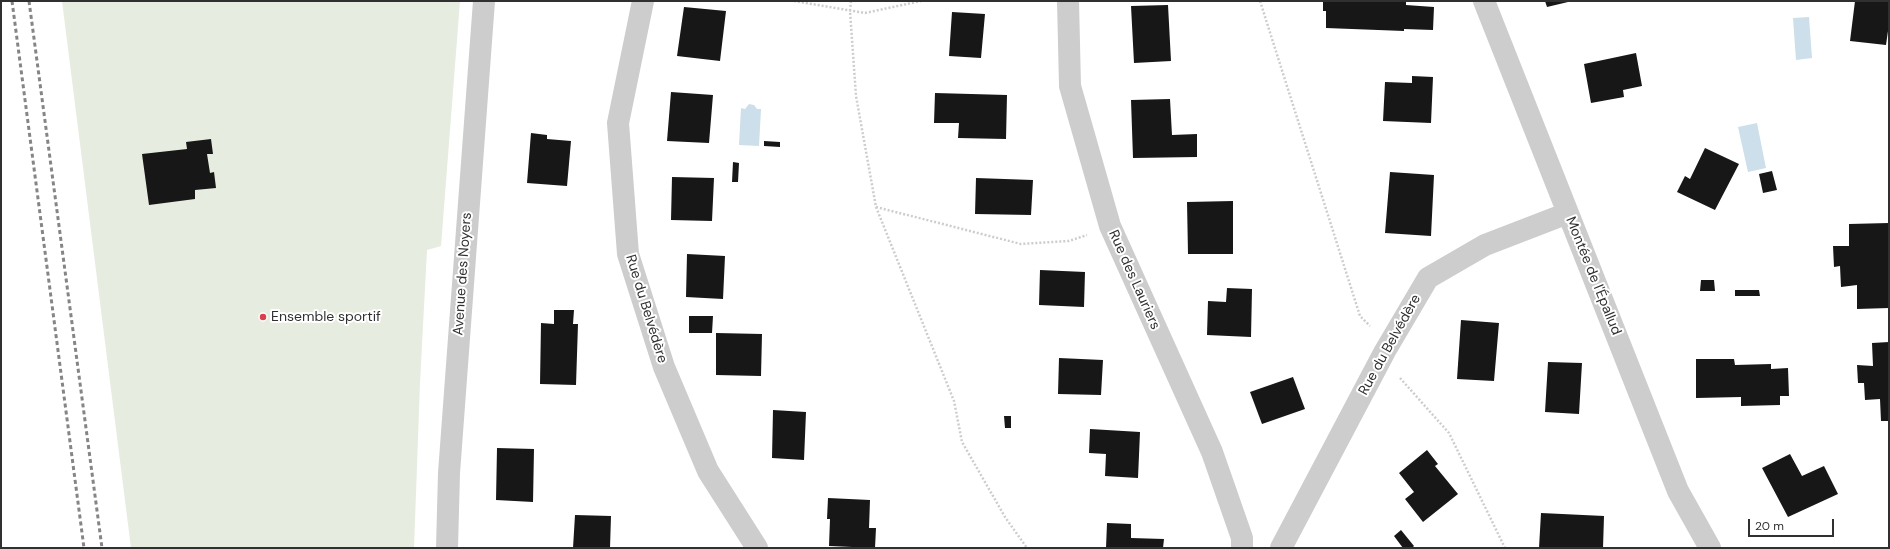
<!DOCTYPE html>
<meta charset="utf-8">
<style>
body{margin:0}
#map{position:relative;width:1890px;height:549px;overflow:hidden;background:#fff;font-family:"DM Sans",sans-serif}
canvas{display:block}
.frame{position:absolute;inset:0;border:2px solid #303030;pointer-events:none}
.scale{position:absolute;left:1748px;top:519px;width:86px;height:18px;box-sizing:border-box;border:2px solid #303030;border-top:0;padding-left:5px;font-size:12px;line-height:14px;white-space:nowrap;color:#303030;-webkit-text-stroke:3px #fff;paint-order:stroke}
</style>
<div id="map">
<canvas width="1890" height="549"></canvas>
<div class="frame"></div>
<div class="scale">20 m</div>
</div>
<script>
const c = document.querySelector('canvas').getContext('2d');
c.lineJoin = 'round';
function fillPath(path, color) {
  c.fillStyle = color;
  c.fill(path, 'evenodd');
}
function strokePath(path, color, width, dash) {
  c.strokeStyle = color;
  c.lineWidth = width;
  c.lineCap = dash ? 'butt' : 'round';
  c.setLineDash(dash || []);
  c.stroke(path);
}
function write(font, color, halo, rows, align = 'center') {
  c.font = font + ' "DM Sans",sans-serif';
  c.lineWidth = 4;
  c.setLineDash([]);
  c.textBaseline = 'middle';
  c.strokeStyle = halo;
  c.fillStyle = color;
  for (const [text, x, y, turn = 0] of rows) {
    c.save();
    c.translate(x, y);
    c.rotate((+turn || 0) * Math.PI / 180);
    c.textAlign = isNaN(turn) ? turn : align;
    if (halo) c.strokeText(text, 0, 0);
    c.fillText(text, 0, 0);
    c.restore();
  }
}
fillPath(new Path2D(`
 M62,1H460L441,246L427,250L420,383L414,548H131Z`), '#e6ecdf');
fillPath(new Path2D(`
 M1809,17L1812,58L1796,60L1793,18Z
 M749,104L754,105L757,109H761L759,146L739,145L741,108L745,109Z
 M1757,123L1766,168L1748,172L1738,127Z`), '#ccdfea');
fillPath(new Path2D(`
 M1323,1H1406V5L1434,7L1433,30L1404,29V31L1326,28V11H1323Z
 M1545,1H1568V2L1547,7Z
 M1855,1H1889V24L1886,45L1850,41Z
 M1168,5L1171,61L1134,63L1131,6Z
 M684,7L726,11L720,61L677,56Z
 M952,12L985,14L981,58L949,56Z
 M1636,53L1642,86L1623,90L1624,97L1591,103L1584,64Z
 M1412,76L1433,77L1431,123L1383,121L1385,82L1412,83Z
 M671,92L713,95L709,143L667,141Z
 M935,93L1007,95L1006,139L958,138L959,123H934Z
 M1170,99L1172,135L1197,134V157L1133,158L1131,100Z
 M531,133L547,135V139L571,141L567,186L527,183Z
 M211,139L213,154H207L210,173L214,172L216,188L195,190V199L149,205L142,154L187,149L186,142Z
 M764,141L780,142V147L764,146Z
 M1705,148L1739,164L1715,210L1677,192L1685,176L1690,179Z
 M733,162L739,163L738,182H732Z
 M1772,171L1777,190L1763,193L1759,174Z
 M1390,172L1434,175L1431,236L1385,233Z
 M672,177L714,178L712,221L671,220Z
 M976,178L1033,180L1031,215L975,214Z
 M1233,201V254H1188L1187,202Z
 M1889,223V308L1857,309V285L1841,287L1840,266L1834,267L1833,246H1849V224Z
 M687,254L725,256L723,299L686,297Z
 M1040,270L1085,272L1084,307L1039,305Z
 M1701,280H1714L1715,291H1700Z
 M1227,288L1252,289L1251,337L1207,335L1208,301L1226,302Z
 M1735,290H1759L1760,296H1735Z
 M554,310H574L573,324H578L576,385L540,384L541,323L554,324Z
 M689,316H713L712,333H689Z
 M1461,320L1499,323L1494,381L1457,379Z
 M716,333L762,334L761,376L716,375Z
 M1889,342V421H1881L1880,399L1865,400L1864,383H1858L1857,365L1873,366L1872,343Z
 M1059,358L1103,360L1101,395L1058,394Z
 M1696,359H1734L1735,365L1771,364V369L1788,368L1789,396H1780V405L1741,406V397L1696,398Z
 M1548,362L1582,363L1579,414L1545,412Z
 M1293,377L1305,409L1262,424L1250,392Z
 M773,410L806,412L804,460L772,458Z
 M1004,416H1011V428H1005Z
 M1090,429L1140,432L1138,478L1105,476L1106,454L1089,453Z
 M497,448L534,449L533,502L496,500Z
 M1427,450L1438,464L1435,466L1458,494L1423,522L1405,499L1414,492L1399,473Z
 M1790,454L1802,476L1824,466L1838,494L1788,517L1762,468Z
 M828,498L870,500L869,528H876L875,548L829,546L830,519H827Z
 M1541,513L1604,516L1603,548H1539Z
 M575,515L611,516L610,548H573Z
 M1107,523L1131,524V538L1164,539L1163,548H1106Z
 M1401,530L1414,546L1412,548H1403L1394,536Z`), '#171717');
strokePath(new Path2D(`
 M794,1L865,13L921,1
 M851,1L850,11L856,96L876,207L954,401L962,442L1005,517L1027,548
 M1260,1L1360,316L1370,326
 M876,207L1021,244L1069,241L1087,235
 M1400,378L1449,433L1505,548`), '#cdcdcd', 2.5, [2, 2]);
strokePath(new Path2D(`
 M643,1L618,123L628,254L664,367L708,471L757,548
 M1068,1L1070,86L1110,226L1212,452L1242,538V548
 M1484,1L1678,491L1710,548
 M447,548L449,473L484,1
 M1281,548L1385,351L1428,278L1485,245L1568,213`), '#cdcdcd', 22);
strokePath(new Path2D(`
 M12,1L84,548
 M29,1L102,548`), '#858585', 3, [4, 3]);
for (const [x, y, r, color] of [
 [263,317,4,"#db3e4e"]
]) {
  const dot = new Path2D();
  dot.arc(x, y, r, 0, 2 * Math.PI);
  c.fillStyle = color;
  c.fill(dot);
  strokePath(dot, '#fff', 1.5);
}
write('14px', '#303030', '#fff', [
 ["Avenue des Noyers",463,274,-86],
 ["Montée de l'Épallud",1593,276,68],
 ["Rue des Lauriers",1134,280,66],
 ["Rue du Belvédère",646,309,73],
 ["Rue du Belvédère",1390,345,-61]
]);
write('14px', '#303030', '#fff', [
 ["Ensemble sportif",271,317]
], 'left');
</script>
